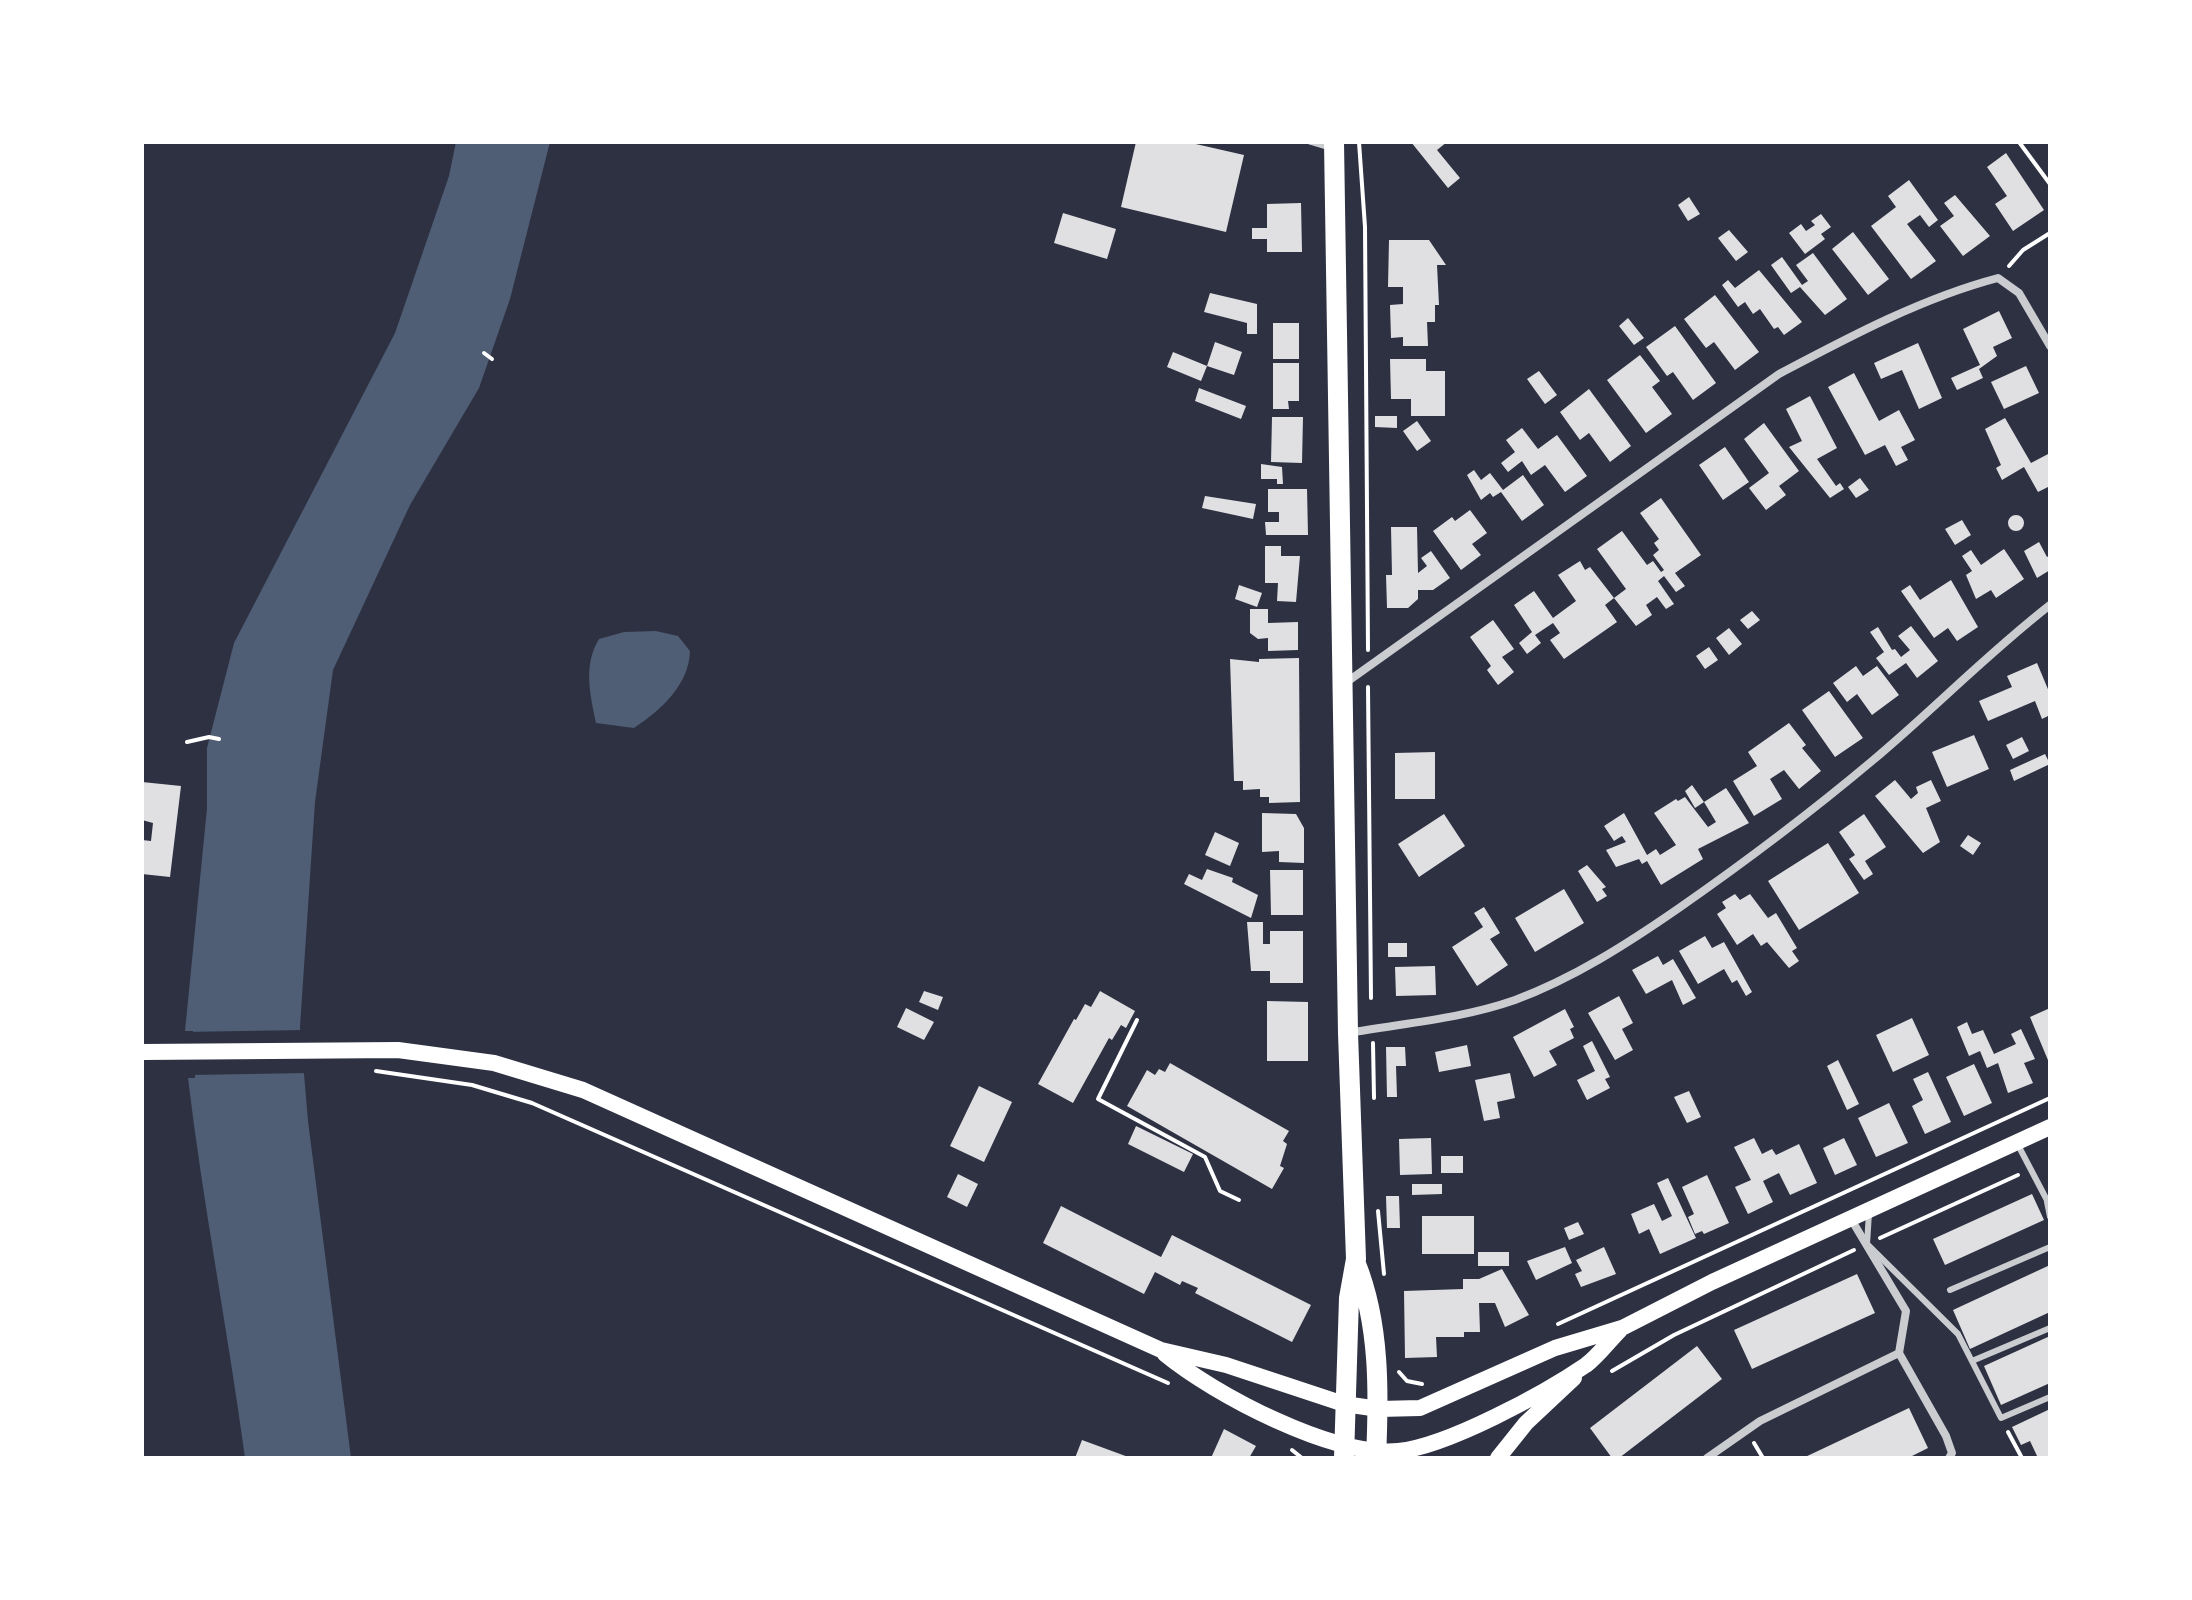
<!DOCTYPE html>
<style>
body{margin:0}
#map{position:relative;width:2192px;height:1600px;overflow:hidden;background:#2d3142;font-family:"Sofia Sans Condensed",sans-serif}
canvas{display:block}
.frame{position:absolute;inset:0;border:144px solid #fff;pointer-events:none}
</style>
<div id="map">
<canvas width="2192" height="1600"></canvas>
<div class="frame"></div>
</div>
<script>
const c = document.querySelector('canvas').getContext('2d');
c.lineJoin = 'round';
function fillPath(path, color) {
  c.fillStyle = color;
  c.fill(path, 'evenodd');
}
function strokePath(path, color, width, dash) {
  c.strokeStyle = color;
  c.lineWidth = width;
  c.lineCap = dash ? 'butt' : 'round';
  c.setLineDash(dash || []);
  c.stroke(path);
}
fillPath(new Path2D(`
 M456,142H550L510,299L479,388L410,505L333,670L315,802L300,1027L308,1121L351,1458H245C228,1331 203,1205 188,1078H195L193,1031H185L207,808V748L234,643L395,333L449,176Z
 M656,631L678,636L690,651C689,685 661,710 634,728L596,723C590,694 583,665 599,639L624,632Z`), '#4f5d75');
fillPath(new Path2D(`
 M305,1030L307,1073L190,1075L189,1035L181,1032Z`), '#2d3142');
fillPath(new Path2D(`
 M1136,142H1187L1244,155L1226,232L1121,207Z
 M1411,142H1447L1437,150L1460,178L1448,188Z
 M2006,153L2044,210L2013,231L1995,204L2007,196L1987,167Z
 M1909,180L1938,220L1929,227L1920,215L1907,224L1936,261L1911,279L1871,226L1896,207L1888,196Z
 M1955,195L1990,236L1963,256L1940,226L1954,216L1944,203Z
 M1689,197L1700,214L1688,221L1678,205Z
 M1301,203L1302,252H1267V239H1252V228H1267V204Z
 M1063,213L1116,229L1107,259L1054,243Z
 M1821,214L1831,227L1821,234L1825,239L1805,254L1789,233L1801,224L1806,231L1815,225L1811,221Z
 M1729,230L1748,252L1736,261L1718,238Z
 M1853,232L1889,279L1868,295L1832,249Z
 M1389,240H1429L1446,265H1437L1439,305H1435V322H1427L1428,346H1403V337L1391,338L1390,305L1403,304V287H1388Z
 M1813,253L1847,299L1825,315L1800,287L1791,293L1771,265L1782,257L1802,285L1808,281L1796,265Z
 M1759,270L1802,322L1784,335L1778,327L1774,329L1760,309L1753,314L1745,302L1738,307L1722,285L1728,280L1735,288Z
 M1210,293L1257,304V334H1247V323L1204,312Z
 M1715,295L1759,352L1735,370L1714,342L1706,348L1684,319Z
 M1999,311L2012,338L1993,347L1997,356L1979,369L1983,378L1957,390L1951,378L1980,365L1963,329Z
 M1628,318L1644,338L1634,345L1619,326Z
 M1273,323H1299V359H1273Z
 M1675,326L1716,383L1693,400L1673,372L1667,376L1646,347Z
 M1215,342L1242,352L1234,375L1207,366Z
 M1918,343L1942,398L1919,409L1902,370L1881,379L1874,363Z
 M1173,352L1207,366L1201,381L1167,367Z
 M1640,355L1660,381L1652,387L1672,414L1646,433L1607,380Z
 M1390,359H1426V371H1445V416H1411V399H1391Z
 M1273,363H1299V401H1288L1289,409H1273Z
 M2026,366L2039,393L2004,409L1991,382Z
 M1539,371L1557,395L1545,404L1527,379Z
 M1854,373L1879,421L1899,410L1915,440L1901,447L1908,460L1896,466L1885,445L1865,455L1828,387Z
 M1199,388L1246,406L1241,419L1195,401Z
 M1589,389L1631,446L1610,462L1589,433L1580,440L1560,412Z
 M1810,396L1837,448L1817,459L1836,486L1840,483L1844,489L1830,498L1789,447L1802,441L1786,409Z
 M1375,416H1397V428L1375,427Z
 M1272,417H1303L1302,463L1271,462Z
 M2005,418L2031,463L2050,453V486L2038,492L2024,467L2002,480L1996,468L2001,465L1985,429Z
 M1417,421L1431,441L1417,451L1403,431Z
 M1764,423L1799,471L1779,486L1786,495L1766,510L1749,488L1769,473L1744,439Z
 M1522,428L1538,449L1557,435L1587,476L1565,492L1545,465L1531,475L1522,461L1508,472L1501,463L1515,452L1506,440Z
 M1725,447L1749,482L1723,500L1699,465Z
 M1261,464L1282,467L1283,484H1277V479H1261Z
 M1474,470L1481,480L1490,473L1503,490L1523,475L1544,505L1522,521L1501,492L1493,497L1490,493L1481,500L1467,475Z
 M1860,478L1869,490L1856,498L1848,487Z
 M1268,489H1307L1308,535H1266L1265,522H1279V512H1268Z
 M1205,496L1256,504L1253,519L1202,508Z
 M1661,498L1701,555L1675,573L1685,586L1676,592L1664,576L1658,581L1674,604L1666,609L1657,597L1646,605L1652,615L1636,626L1614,598L1605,605L1617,622L1564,659L1550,640L1560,633L1553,623L1535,635L1541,643L1527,654L1519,643L1532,632L1514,605L1534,591L1553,618L1576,601L1558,575L1580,561L1585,570L1590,567L1614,598L1626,589L1597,549L1622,531L1647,565L1653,561L1661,572L1664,570L1653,555L1659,550L1654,543L1659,539L1640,513Z
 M1470,510L1487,533L1472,544L1481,555L1461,570L1433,531L1452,517L1455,521Z
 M2008 523a8 8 0 1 1 16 0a8 8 0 1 1-16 0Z
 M1962,520L1971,535L1955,545L1945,529Z
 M1391,527H1417L1418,573L1427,566L1421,558L1431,551L1450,578L1433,590H1418V599L1408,608H1387L1386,575H1392Z
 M2039,542L2047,557L2050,555V570L2037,578L2024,551Z
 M1265,546H1281V556H1300L1296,602L1277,601L1278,583H1265Z
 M2004,549L2024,579L1996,598L1991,590L1976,599L1966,575L1972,571L1962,556L1971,550L1981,565Z
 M1951,580L1978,627L1957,641L1948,628L1934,638L1901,591L1910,585L1920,600Z
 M1239,585L1262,593L1257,607L1235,599Z
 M1250,609H1268V623L1298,622V650L1268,651V638L1258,639L1250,633Z
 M1752,611L1760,620L1748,629L1740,620Z
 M1493,620L1514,649L1502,657L1514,672L1498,685L1487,670L1491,666L1470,637Z
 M1911,626L1938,661L1917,678L1906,663L1889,675L1876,658L1884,652L1870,632L1878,627L1892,650L1895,649L1901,657L1910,650L1898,636Z
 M1729,628L1742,644L1729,655L1716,638Z
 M1709,647L1718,660L1705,669L1696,656Z
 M1299,658L1300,802L1269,803V797H1260V789L1243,790V781H1234L1230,659L1259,662V659Z
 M2037,663L2050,694V721L2048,716L2042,719L2035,701L1988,721L1979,701L2012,687L2007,676Z
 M1856,666L1863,676L1877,666L1899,695L1872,715L1857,694L1847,702L1833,683Z
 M1829,691L1863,738L1835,757L1802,710Z
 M1789,723L1806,745L1802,748L1821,771L1799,789L1784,770L1770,779L1782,799L1754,816L1733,781L1757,766L1748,752Z
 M1974,735L1989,769L1947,787L1932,752Z
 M2022,737L2029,751L2013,759L2006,745Z
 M1435,752V799H1395V753Z
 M2045,754L2050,764L2014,781L2010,770Z
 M1895,780L1911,799L1918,793L1916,787L1931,780L1941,801L1926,808L1940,842L1923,853L1875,796Z
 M142,782L181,786L170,877L142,874V840L151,841L153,823L142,820Z
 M1692,785L1704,802L1726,788L1749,823L1698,849L1703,859L1661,885L1647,861L1642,864L1639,859L1616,867L1606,850L1626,842L1622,836L1614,841L1604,826L1624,813L1647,855L1656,849L1660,855L1676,845L1654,813L1676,799L1678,801L1685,797L1708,827L1716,822L1704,802L1695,808L1685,791Z
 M1262,813L1296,814L1304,828V863L1279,862V851L1262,852Z
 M1444,814L1465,846L1419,877L1398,844Z
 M1864,814L1886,847L1865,861L1873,874L1864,880L1849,859L1855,855L1839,832Z
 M1215,832L1239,843L1230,866L1205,855Z
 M1968,835L1981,843L1973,855L1960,846Z
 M1828,843L1859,893L1799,930L1768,881Z
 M1587,865L1606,887L1602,889L1607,896L1597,902L1578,871Z
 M1207,869L1233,878L1232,882L1258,895L1251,918L1184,884L1189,874L1202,880Z
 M1270,870H1303V915H1271Z
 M1564,889L1584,923L1535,952L1515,918Z
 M1735,894L1740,900L1750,894L1768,918L1776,913L1797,948L1792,951L1799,961L1789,968L1767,942L1761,946L1753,934L1737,945L1717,914L1726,908L1722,902Z
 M1484,907L1500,933L1490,939L1508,965L1477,986L1452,947L1483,927L1474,913Z
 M1247,922H1263V944H1270V931H1303V983H1270V971H1251Z
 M1705,936L1712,948L1724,942L1752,992L1746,996L1737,980L1732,983L1724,969L1698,984L1679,951Z
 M1388,943H1407V957H1388Z
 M1658,956L1663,965L1673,959L1696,998L1683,1005L1672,980L1646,994L1632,970Z
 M1435,966L1436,995L1396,996L1395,967Z
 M924,991L943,997L938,1010L919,1002Z
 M1100,991L1135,1011L1126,1028L1121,1025L1112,1040L1109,1038L1073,1103L1038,1084L1074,1019L1076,1020L1085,1004L1091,1007Z
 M1619,996L1633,1023L1622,1029L1633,1050L1615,1060L1588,1013Z
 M1267,1001L1308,1002V1061H1267Z
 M906,1008L934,1022L924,1040L897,1027Z
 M2050,1008V1065L2030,1017Z
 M1565,1009L1574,1027L1570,1029L1574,1038L1549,1051L1557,1065L1534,1077L1513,1037Z
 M1912,1018L1929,1055L1893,1072L1876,1035Z
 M1967,1022L1972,1034L1983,1030L1994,1054L2016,1044L2011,1034L2021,1029L2035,1059L2024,1063L2033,1083L2008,1093L1998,1063L1987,1068L1980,1051L1969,1056L1957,1027Z
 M1592,1041L1610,1077L1605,1079L1610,1088L1587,1100L1577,1080L1595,1071L1583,1046Z
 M1467,1045L1471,1066L1439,1072L1435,1052Z
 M1386,1047H1405L1406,1066H1396L1397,1097H1387Z
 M1838,1060L1859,1104L1847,1110L1827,1066Z
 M1170,1063L1289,1131L1283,1141L1287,1144L1280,1166L1284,1168L1272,1189L1127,1106L1147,1070L1155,1075L1159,1069L1165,1072Z
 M1974,1064L1992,1103L1964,1116L1946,1077Z
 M1928,1072L1951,1122L1925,1134L1912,1106L1923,1100L1913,1079Z
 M1510,1073L1515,1098L1497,1102L1500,1118L1484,1121L1475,1080Z
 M979,1086L1012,1102L984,1162L950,1146Z
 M1689,1091L1701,1117L1687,1123L1674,1097Z
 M1889,1103L1908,1143L1876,1157L1858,1118Z
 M1136,1126L1193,1154L1184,1172L1128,1144Z
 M1431,1138L1432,1174L1400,1175L1399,1139Z
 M1754,1138L1762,1154L1772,1149L1776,1155L1799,1144L1817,1183L1790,1195L1779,1173L1763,1181L1773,1202L1748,1214L1735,1187L1751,1180L1734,1147Z
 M1844,1138L1857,1165L1835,1175L1823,1148Z
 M1441,1156H1463V1173H1441Z
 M958,1174L978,1184L967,1207L947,1197Z
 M1707,1175L1729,1223L1704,1234L1702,1231L1695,1234L1688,1217L1694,1214L1682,1187Z
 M1668,1178L1696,1238L1660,1254L1649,1229L1639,1234L1631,1214L1654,1204L1662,1221L1672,1216L1657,1183Z
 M1412,1184H1442V1194L1412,1195Z
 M2032,1194L2044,1220L1945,1265L1933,1239Z
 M1386,1196H1399L1400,1228H1387Z
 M1061,1206L1161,1257L1172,1235L1311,1305L1292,1342L1195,1293L1198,1288L1182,1281L1180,1285L1155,1272L1144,1294L1043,1243Z
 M1422,1216H1474V1254H1422Z
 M1578,1222L1584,1234L1569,1240L1564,1228Z
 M1565,1247L1572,1263L1536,1280L1527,1261Z
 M1604,1247L1616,1274L1581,1287L1575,1274L1582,1271L1576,1260Z
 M1478,1252H1509V1266H1478Z
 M2050,1265V1312L1970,1349L1953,1310Z
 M1502,1269L1529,1315L1505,1327L1495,1303H1479L1480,1332H1464V1337H1436L1437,1357L1405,1358L1404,1291L1463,1289V1279H1479Z
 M1857,1274L1875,1313L1752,1369L1734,1330Z
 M2050,1336V1383L2001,1405L1984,1366Z
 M1697,1346L1722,1379L1619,1458H1612L1590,1428Z
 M1909,1408L1928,1448L1910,1457L1803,1458Z
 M2050,1409V1456L2038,1458L2030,1441L2021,1445L2012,1427Z
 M1224,1429L1256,1446L1249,1458H1211Z
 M1082,1440L1131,1458H1075Z`), '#e0e0e3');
strokePath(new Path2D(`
 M1359,142L1365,227L1368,650
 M2019,142L2050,184
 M2009,266L2023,250L2050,233
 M484,353L492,359
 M1368,687L1371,998
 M187,742L209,737L219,739
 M1137,1020L1098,1099L1205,1157L1220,1191L1239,1200
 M1373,1043L1374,1098
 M376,1071L472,1085L532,1103L1168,1383
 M1378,1211L1384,1274
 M1880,1238L2018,1175
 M1558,1324L2050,1098
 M1612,1371L1674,1335L1854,1250
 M1399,1372L1407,1381L1422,1384
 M2008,1432L2022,1458
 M1754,1443L1763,1458
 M1292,1450L1302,1458`), '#fff', 4);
strokePath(new Path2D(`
 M1311,142L1331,148
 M2018,1145L2050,1206
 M2047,1202L2050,1217
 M1869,1213L1867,1244L1958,1334L2001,1418L2050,1397
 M1950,1290L2050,1247
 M1972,1361L2050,1328`), '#caccd0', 6);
strokePath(new Path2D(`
 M1344,684L1779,374C1849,337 1922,298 1998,278L2019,293L2050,346
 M1348,1033C1404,1023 1461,1019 1515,1000C1574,978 1627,944 1679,908C1745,862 1810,813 1872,761C1933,710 1987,654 2050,605
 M1899,1353L1946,1436L1952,1453L1949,1458
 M1707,1458L1760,1421L1899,1353L1906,1311L1851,1219`), '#caccd0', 8);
strokePath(new Path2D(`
 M142,1052L398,1050L494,1063L583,1090L1161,1350L1226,1365L1344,1404L1379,1409L1420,1408L1555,1348L1622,1328L1712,1282L2050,1127
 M1165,1354C1215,1395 1333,1457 1398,1451C1446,1447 1545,1393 1586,1365C1598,1356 1609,1341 1620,1330
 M1498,1458L1526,1423L1574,1378`), '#fff', 16);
strokePath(new Path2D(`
 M1334,142L1348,1033L1356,1259L1349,1298L1344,1458
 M1356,1264C1380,1324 1379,1393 1376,1458`), '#fff', 20);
</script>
